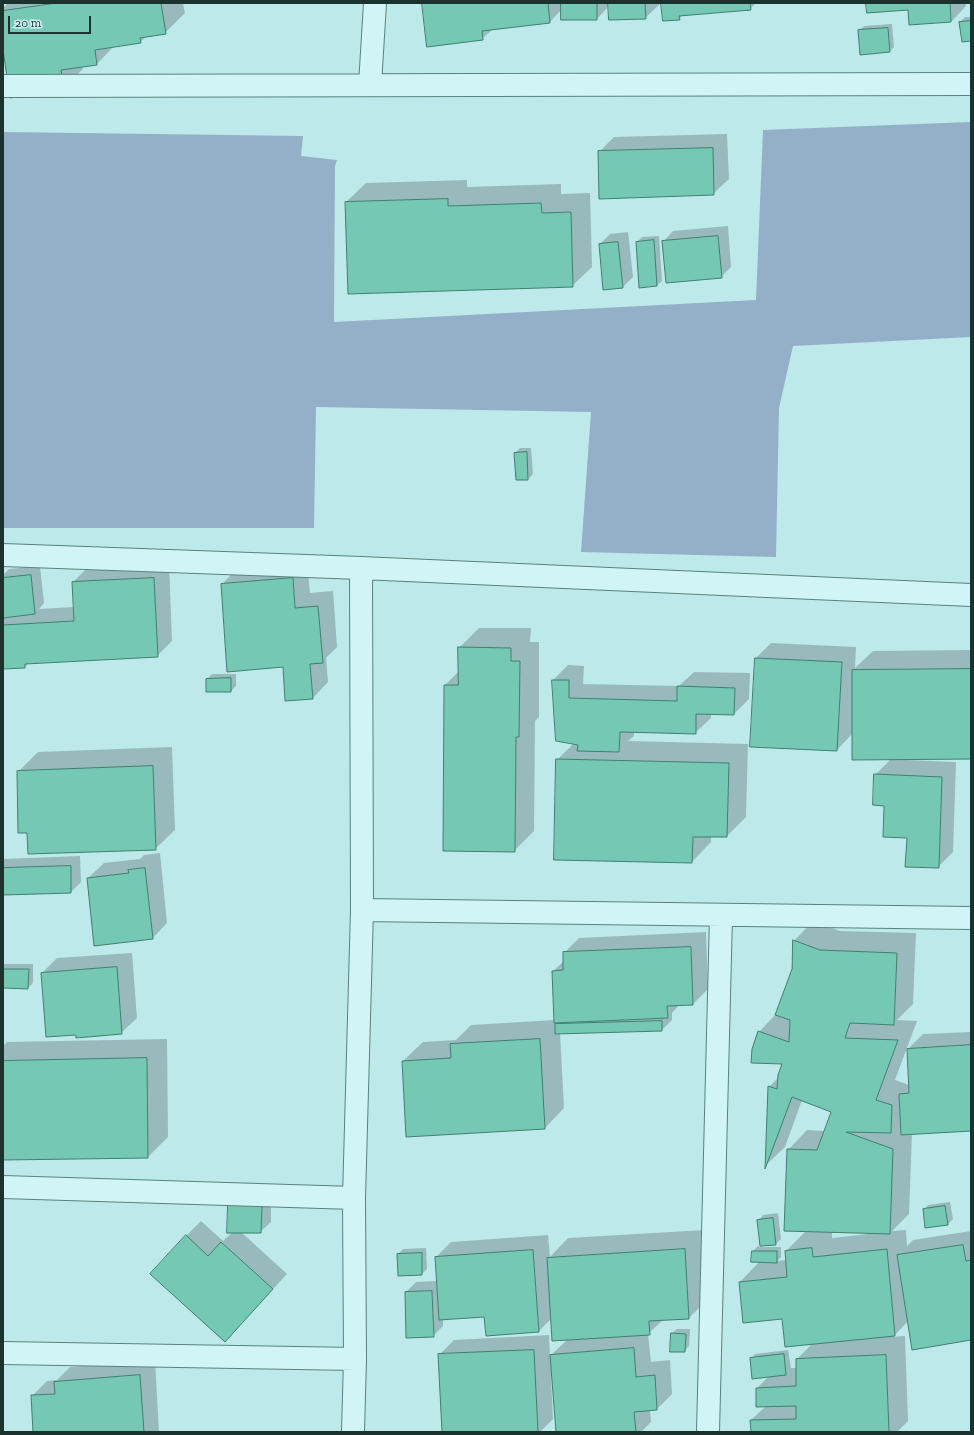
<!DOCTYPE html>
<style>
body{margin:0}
#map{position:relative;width:974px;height:1435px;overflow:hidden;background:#bee9eb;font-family:"Zilla Slab",serif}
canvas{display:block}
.frame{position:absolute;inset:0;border:4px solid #1c322f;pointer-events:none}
.scale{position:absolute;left:8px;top:16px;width:83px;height:18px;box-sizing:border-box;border:2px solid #1c322f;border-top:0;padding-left:5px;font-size:12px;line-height:14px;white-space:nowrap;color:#1c322f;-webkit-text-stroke:3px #cdf1f3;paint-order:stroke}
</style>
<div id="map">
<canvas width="974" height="1435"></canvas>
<div class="frame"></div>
<div class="scale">20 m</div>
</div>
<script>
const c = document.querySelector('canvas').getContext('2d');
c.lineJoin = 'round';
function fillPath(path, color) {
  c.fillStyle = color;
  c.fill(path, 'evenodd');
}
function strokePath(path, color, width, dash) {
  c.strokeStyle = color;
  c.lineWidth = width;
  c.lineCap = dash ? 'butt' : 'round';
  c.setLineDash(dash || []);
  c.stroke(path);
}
fillPath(new Path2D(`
 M971,122V337L793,346L779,408L776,557L581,552L591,412L316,407L314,528H4L3,132L303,136L301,156L337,160L335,166L334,322L756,300L763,130Z`), '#93b0c8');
fillPath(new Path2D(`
 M8,3H183L185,13L165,33L147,36L140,42L114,46L97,64L82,66L83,69L63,88L3,43V8Z
 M423,3H607V8L597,19L562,9L550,22L493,29L482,39Z
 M609,3H661L645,18Z
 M662,3H756L750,9L684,14L679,19Z
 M867,3H965L966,6L951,22L909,9Z
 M965,17H971V40L960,22Z
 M892,24L894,47L889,52L859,31L864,26Z
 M727,134L729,179L713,194L599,152L614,137Z
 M467,180V187L561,184V194L590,193L592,267L572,286L346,202L366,183Z
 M728,226L731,267L721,277L663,242L673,231Z
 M628,232L633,277L623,287L604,289L600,244L610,234Z
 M659,236L662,281L657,285L637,242L642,237Z
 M520,448H531L533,474L528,479L515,453Z
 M169,563L172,641L157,656L29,663L25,667L3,668V575L9,569L40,566L44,603L39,609L74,607L73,582L88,567Z
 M307,563L310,593L333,591L337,647L326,658L328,682L313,698L284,666L222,584L237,569Z
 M479,628H531L530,642H539V717L535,721L534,831L514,851L445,685L459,671V648Z
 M771,643L856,647L855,668L873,651L971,650V758L906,759V760L956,762L953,852L938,867L885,805L875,775L891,759L853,733L837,750L756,658Z
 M568,665L584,666L583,684L679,686L694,672L750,673L749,699L734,714H711V718L695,733L634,731V736L628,741L748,744L746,817L727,836H711V842L692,862L557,760L574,743L553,680Z
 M212,674H236V686L231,691L207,679Z
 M172,747L175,830L155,849L28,832L18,772L38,752Z
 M160,853L167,923L152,939L88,878L104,863L140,859L144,855Z
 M80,856L81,882L71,892L3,894V859Z
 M813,921L840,931L916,933L913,1004L897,1020L917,1021L895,1080L909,1085L908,1049L923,1034L971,1032V1130L912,1133L909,1214L892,1231L906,1230L907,1246L913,1240L971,1231V1339L908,1321L895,1335H889L890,1337L905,1336L908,1421L897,1432H752L751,1420L766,1406L757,1388L769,1376L751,1359L755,1354L788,1350L791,1368H797V1359L813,1343L740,1282L760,1261L753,1251L758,1246L761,1247L759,1220L763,1215L778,1213L781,1239L776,1244L761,1245L762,1247H781V1257L777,1261L787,1260L786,1251L807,1230L788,1150L807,1130L825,1131L832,1111L802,1100L785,1147L766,1165L769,1087L779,1077L784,1063L759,1032L776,1014L793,969L794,941ZM832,1231L868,1233V1234L832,1238Z
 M706,932L708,989L693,1004H680L672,1013V1020L662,1030L560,1033L564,1108L545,1128L403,1061L423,1042L456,1040L471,1025L555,1020L553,971L564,961V953L579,938Z
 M132,953L137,1018L121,1033L77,1034L42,973L57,958Z
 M3,964H33V983L28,988L3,987Z
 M167,1039L168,1137L148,1157L3,1159V1046L7,1042Z
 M271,1196V1222L260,1232H241L287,1274L225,1341L186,1236L201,1221L223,1241Z
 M950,1202L953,1219L948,1224L926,1227L924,1210L928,1205Z
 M705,1230L709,1298L689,1318L664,1319L648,1334L651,1362L670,1360L672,1394L657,1409L650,1410L651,1422L641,1432H557L553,1377H551L553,1419L540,1432H443L439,1355L454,1340L549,1335L550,1356L568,1339L552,1318L539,1331L485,1316L443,1319V1326L433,1336L406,1292L416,1282L438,1281L436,1257L451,1242L548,1235L550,1257L568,1238Z
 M426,1248L427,1269L422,1274L398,1254L403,1249Z
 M677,1329H690L689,1346L684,1351L672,1333Z
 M155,1361L159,1432H34L32,1396L47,1381L57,1380L70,1367Z`), '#0003');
const building = new Path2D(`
 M57,3H161L166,34L140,38L141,43L95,50L97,65L61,70L64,89L10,98L3,50V11Z
 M422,3H548L550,23L482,31L483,40L427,47Z
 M561,3H597V20H561Z
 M608,3H645L646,19L609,20Z
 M661,3H750L751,10L679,16L680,20L663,21Z
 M866,3H950L951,22L909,25L908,10L867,13Z
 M971,21V41L962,42L959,22Z
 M888,28L890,52L860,55L858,30Z
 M713,148L714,195L599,199L598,151Z
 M448,199V206L541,203L542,213L571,212L573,287L348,294L345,202Z
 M718,236L722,278L666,283L662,241Z
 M654,240L657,286L639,288L636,242Z
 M618,242L623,288L603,290L599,244Z
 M527,452L528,480H516L514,453Z
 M31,575L35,614L3,618V578Z
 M154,578L158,657L25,664V668L3,669V625L74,621L72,582Z
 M293,578L295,608L318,606L323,663L310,664L313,699L285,701L283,667L227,672L221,584Z
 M458,647L511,648V661H520L519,737H516L515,852L443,851L444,685H458Z
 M755,658L842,662L837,751L750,747Z
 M971,669V759L852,760V670Z
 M231,678V692H206V679Z
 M552,680H569V698L677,701V686L735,688L734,715L696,714V734L620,732L619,752L577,751L578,745L556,741Z
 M556,759L729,763L727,837H693L692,863L554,860Z
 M153,766L156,850L28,854L27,833H18L17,771Z
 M874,774L942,777L939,868L905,867L907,838L883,837L884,806L873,805Z
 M71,866V893L3,895V868Z
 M145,868L153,939L94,946L87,878L129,873L128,870Z
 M793,940L820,950L897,953L894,1025L850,1023L845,1038L898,1040L876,1100L892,1105L891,1133L846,1132L893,1149L890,1234L784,1231L787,1149L817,1150L831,1112L792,1097L765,1169L768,1086L777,1089L778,1075L782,1064L751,1063L752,1049L758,1031L789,1042L790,1020L775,1015L792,969Z
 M691,947L693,1005L667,1006L668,1018L554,1023L552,971L563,970V952Z
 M117,967L122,1034L76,1038V1035L46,1037L41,973Z
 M3,969H29L28,989L3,988Z
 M662,1021V1031L555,1034V1024Z
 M540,1039L545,1129L406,1137L402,1061L451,1058L450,1044Z
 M971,1045V1131L901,1135L899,1094L909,1093L907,1049Z
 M147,1058L148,1158L3,1160V1061Z
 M228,1205L262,1206L261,1233H227Z
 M945,1206L948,1225L925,1228L923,1209Z
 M773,1218L776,1245L760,1246L757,1220Z
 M186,1235L208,1256L221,1242L273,1289L225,1342L150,1274Z
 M963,1245L966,1261L971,1260V1340L912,1350L897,1255Z
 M812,1248L813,1257L887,1249L895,1336L785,1347L782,1319L743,1323L739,1282L787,1277L785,1251Z
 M685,1249L689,1319L649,1321L650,1335L552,1341L547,1258Z
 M533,1250L539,1332L486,1336L484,1317L439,1320L435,1257Z
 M752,1251H777V1263L751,1262Z
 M422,1253V1275L398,1276L397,1254Z
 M432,1291L434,1337L406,1338L405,1292Z
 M671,1333L686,1334L685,1352H670Z
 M634,1348L636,1377L655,1375L657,1410L634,1412L636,1432H556L550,1355Z
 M534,1350L538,1432H442L438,1354Z
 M784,1354L786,1375L752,1379L750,1358Z
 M886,1355L889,1432H751L750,1420L796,1419V1406L756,1407V1388L796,1386V1359Z
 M140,1375L144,1432H33L31,1395L55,1394L54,1382Z`);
fillPath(building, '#75c8b4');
strokePath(building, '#3f806f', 1);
const minor = new Path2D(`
 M370,85L375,3
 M3,86L971,84
 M3,555L361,568L971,595
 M362,910L971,918
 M3,1187L354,1198
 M3,1353L355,1359
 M353,1432L355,1359L354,1198L362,910L361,568
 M708,1432L721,916`);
strokePath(minor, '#58827d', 24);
strokePath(minor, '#d1f5f7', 22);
</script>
